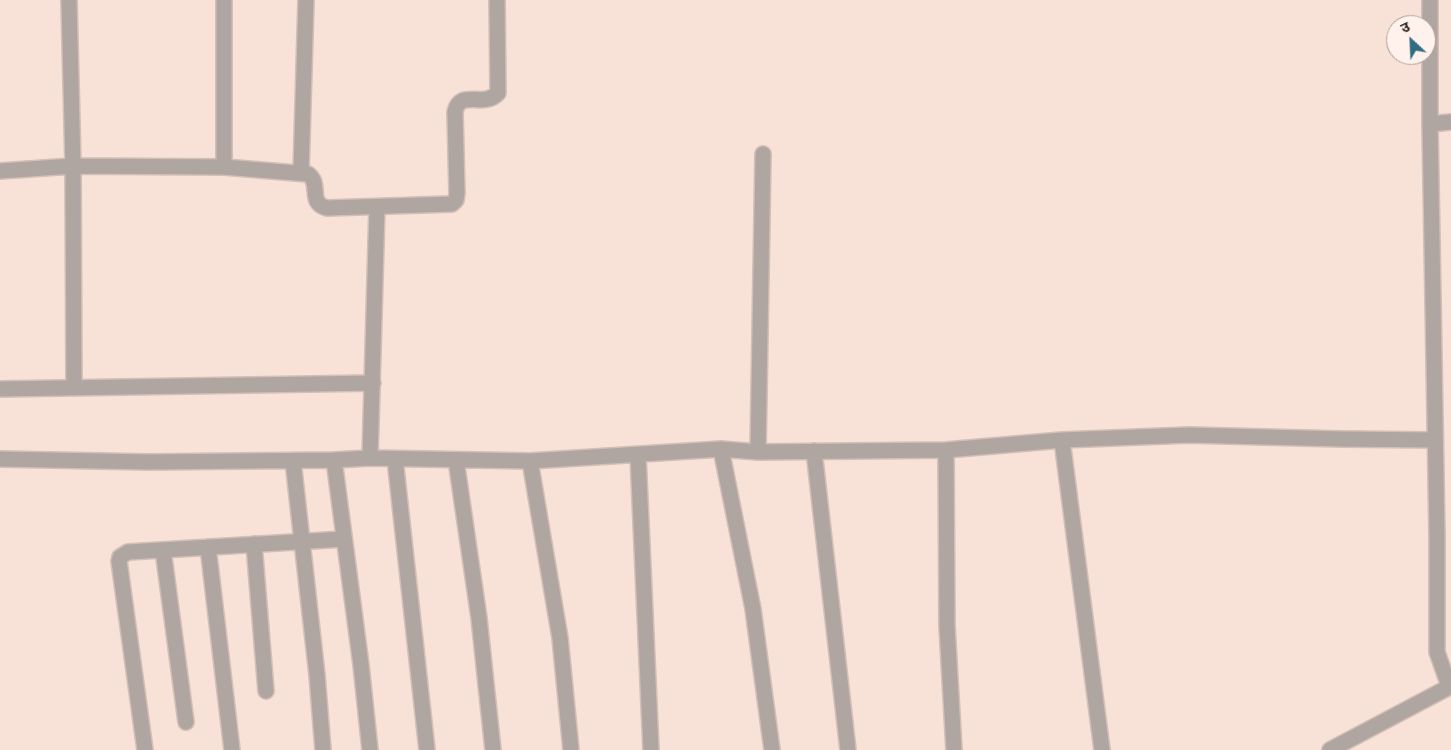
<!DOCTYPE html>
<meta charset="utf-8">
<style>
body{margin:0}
#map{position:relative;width:1451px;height:750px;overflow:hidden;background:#f8e2d8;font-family:Inter,"Noto Sans Devanagari",sans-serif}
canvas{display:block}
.north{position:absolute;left:1386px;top:15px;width:50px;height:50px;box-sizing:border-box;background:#fff1eb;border:1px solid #aa9e99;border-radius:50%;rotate:335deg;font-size:14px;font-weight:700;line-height:20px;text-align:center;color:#2a221e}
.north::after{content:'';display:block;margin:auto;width:18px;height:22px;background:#306d84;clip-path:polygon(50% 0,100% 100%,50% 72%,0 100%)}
</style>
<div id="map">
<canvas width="1451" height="750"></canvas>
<div class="north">उ</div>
</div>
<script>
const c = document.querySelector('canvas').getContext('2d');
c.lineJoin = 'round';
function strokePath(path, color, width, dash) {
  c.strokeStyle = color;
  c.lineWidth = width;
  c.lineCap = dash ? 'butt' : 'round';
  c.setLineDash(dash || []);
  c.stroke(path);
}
const minor = new Path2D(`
 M69,0L73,166L74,388
 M224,0V167
 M1430,0V124L1437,535V652L1449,686
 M1430,124L1451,122
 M0,171L73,166L224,167L308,174C322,184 307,203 327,208L452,204L456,200L457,193L455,112C460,88 483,109 498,93L497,0
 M301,173L306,0
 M0,389L373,383
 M1062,440L1102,750
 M721,449L753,609L772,750
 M946,450L947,626L954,750
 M814,451L848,750
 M758,452L763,154
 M638,455L651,750
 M370,458L377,207
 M0,459L149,462L334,460L370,458L530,461L721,449L758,452L946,450L1062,440L1189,435L1341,439L1435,440
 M395,459L427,750
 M334,460L361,665L370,750
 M456,460L479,618L493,750
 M293,461L317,675L323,750
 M530,461L560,638L571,750
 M254,544L266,691
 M208,547L232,750
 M163,550L186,722
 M145,750L119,561L120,557L128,552L344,539
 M1330,750L1451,686`);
strokePath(minor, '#d3bfb7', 18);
strokePath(minor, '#afa5a1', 15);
</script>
